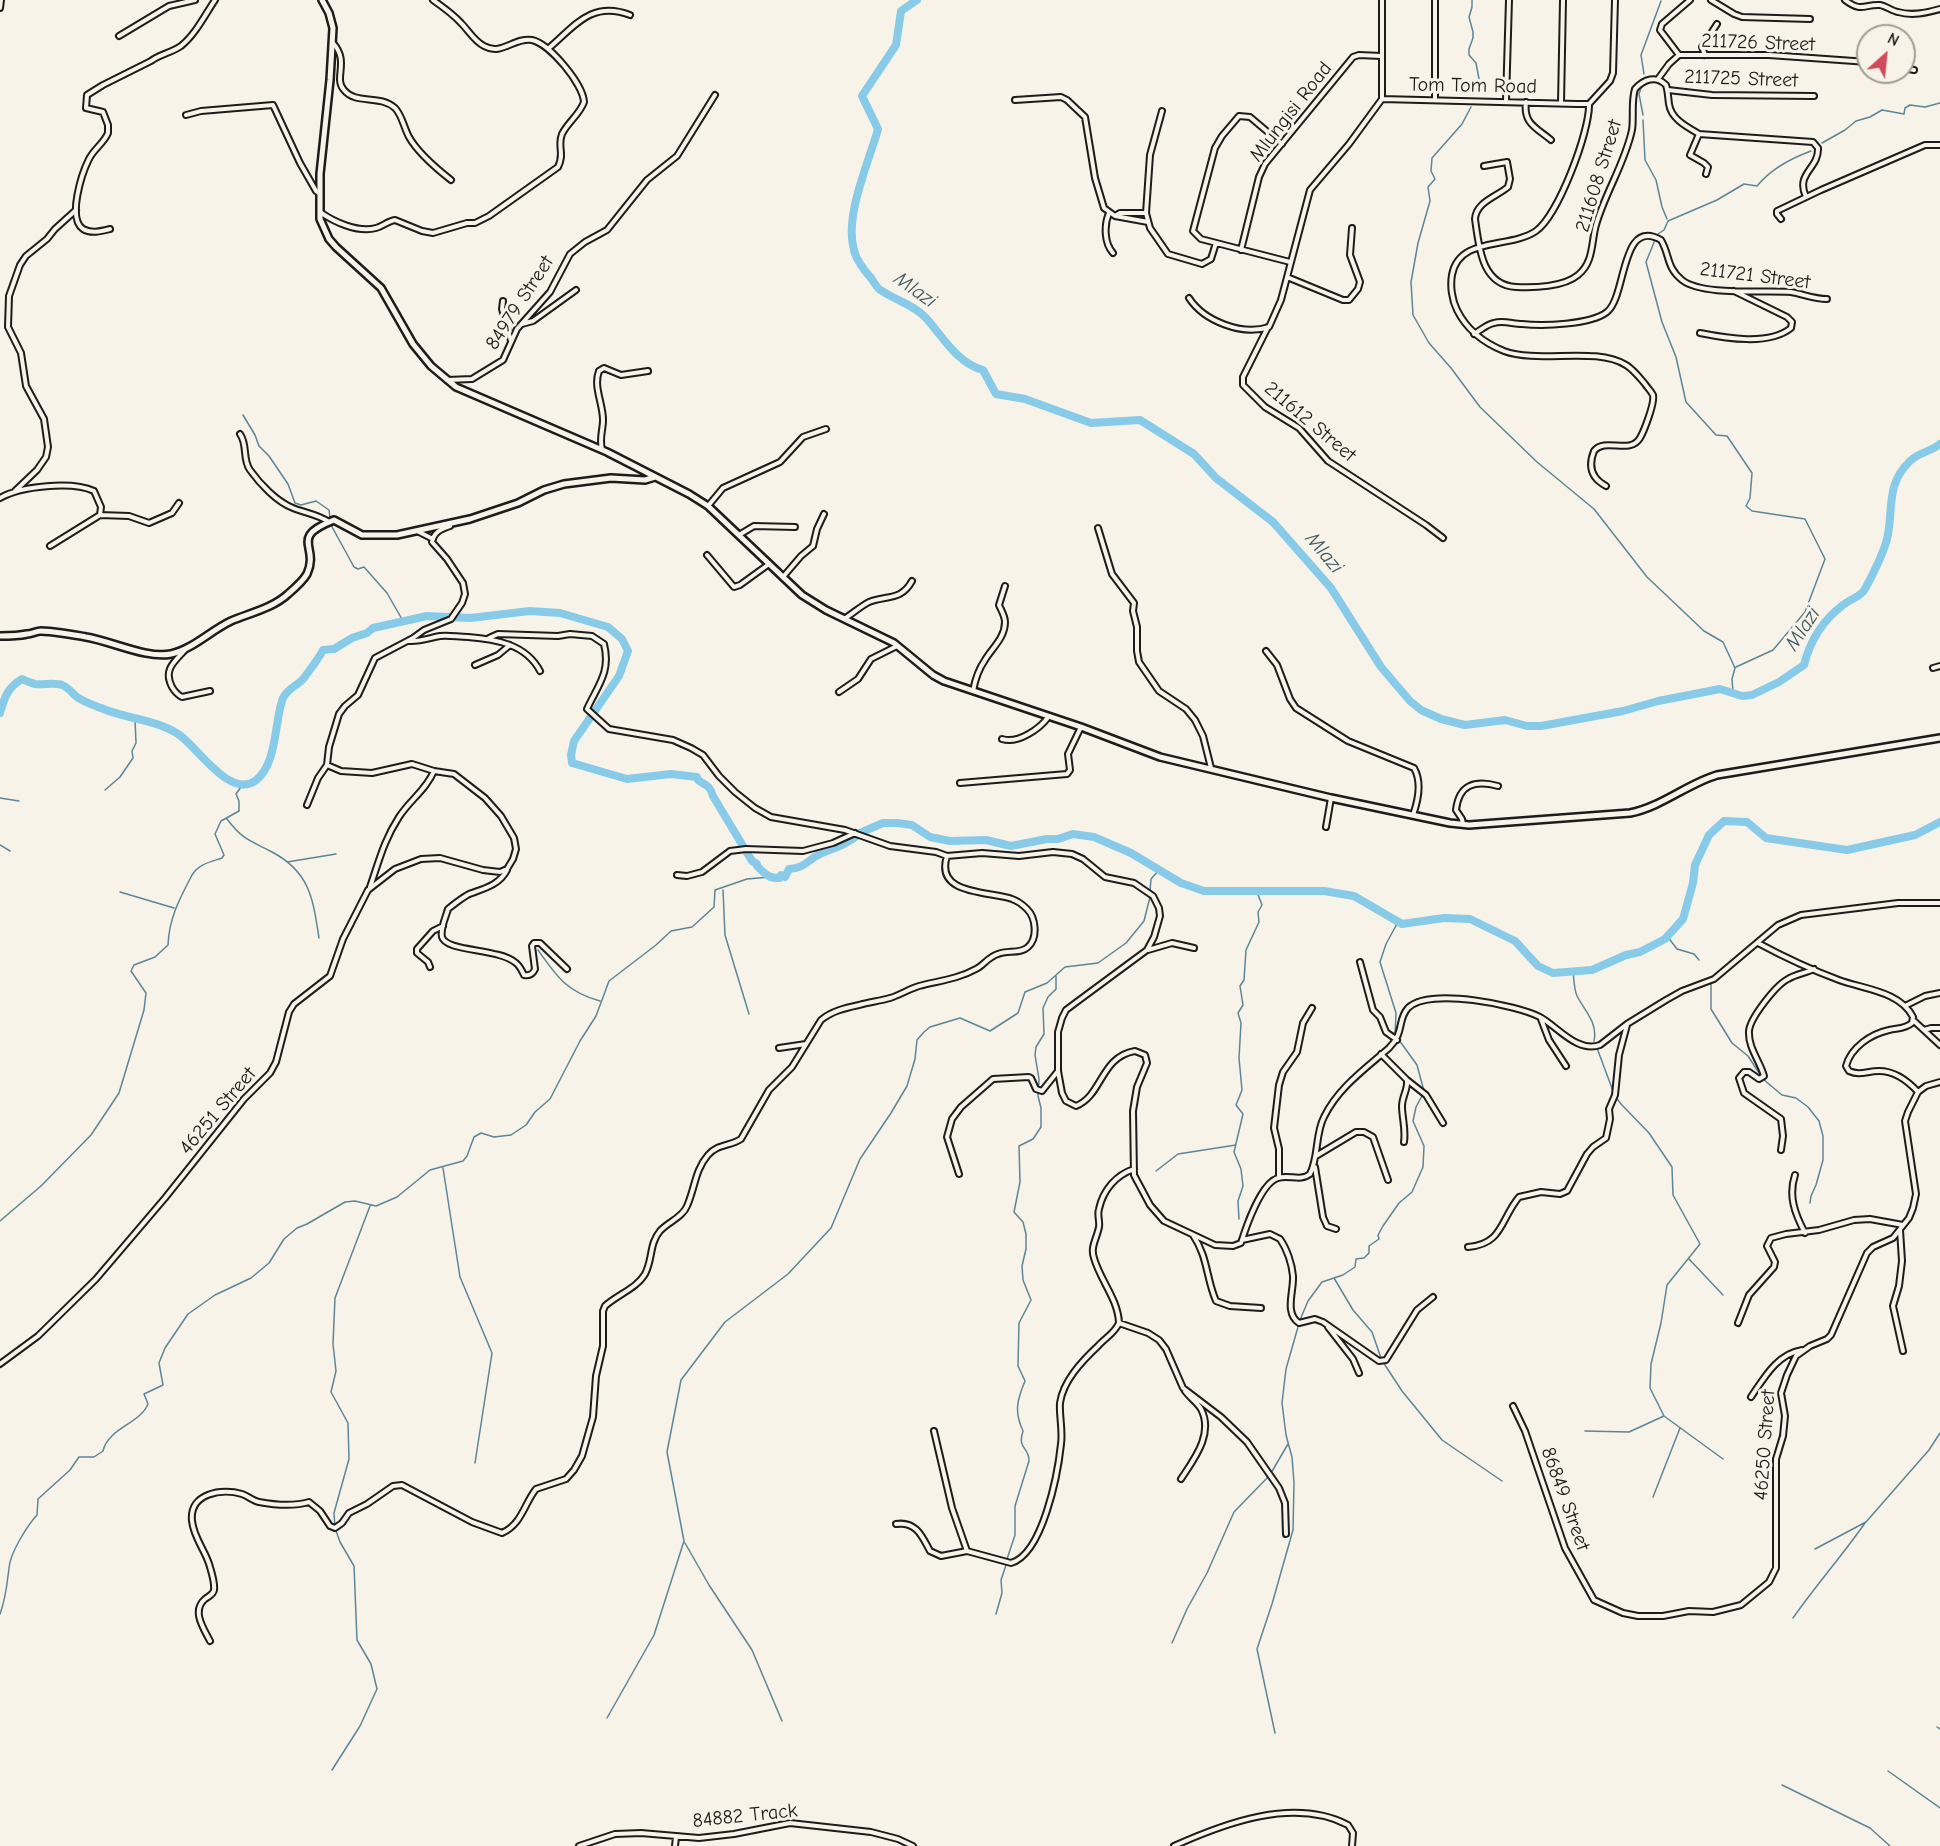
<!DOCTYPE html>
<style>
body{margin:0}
#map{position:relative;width:1940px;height:1846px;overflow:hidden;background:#f7f3e8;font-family:"Comic Neue",sans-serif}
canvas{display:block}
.north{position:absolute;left:1856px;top:24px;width:60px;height:60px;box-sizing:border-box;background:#f7f3e8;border:2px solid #9f9d96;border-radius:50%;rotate:27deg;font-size:16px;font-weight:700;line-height:24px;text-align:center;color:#1c1c1c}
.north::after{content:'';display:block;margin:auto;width:21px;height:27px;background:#d1495b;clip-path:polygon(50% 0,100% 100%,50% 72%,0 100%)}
</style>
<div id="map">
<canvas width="1940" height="1846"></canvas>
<div class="north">N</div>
</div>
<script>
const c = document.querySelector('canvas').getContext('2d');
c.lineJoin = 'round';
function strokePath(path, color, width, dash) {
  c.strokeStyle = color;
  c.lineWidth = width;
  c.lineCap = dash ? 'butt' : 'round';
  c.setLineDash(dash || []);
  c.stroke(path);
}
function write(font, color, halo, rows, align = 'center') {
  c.font = font + ' "Comic Neue",sans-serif';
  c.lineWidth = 6;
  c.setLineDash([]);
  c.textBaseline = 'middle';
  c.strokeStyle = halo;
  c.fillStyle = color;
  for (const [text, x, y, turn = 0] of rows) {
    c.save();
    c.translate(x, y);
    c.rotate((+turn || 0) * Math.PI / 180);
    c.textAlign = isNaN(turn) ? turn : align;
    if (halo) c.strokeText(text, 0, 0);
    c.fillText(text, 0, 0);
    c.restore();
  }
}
strokePath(new Path2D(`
 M1472,0V7L1469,17L1473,32V38L1469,49V55L1476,63L1479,79L1473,94
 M1644,74L1641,55L1661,1
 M1641,88L1639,94L1643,115
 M1471,107L1462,124L1432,158L1431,171L1435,179L1428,187L1430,201L1418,243L1411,282L1413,315L1429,343L1451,368L1480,407L1537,462L1594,509L1647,577L1704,631L1723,642L1735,668L1732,679L1733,692
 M1643,120L1645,160L1656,180L1662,207L1667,219
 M1822,143L1845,130L1856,121L1870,117L1882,110L1904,114L1905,108L1910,105L1925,107L1940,103
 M1658,234L1664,230L1668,221L1717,200L1744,184L1757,186C1770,170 1792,158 1811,151
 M1655,240L1646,262L1662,322L1676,357L1686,402L1716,435L1727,436L1752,473L1750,498L1746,506L1752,511L1805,519L1825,559L1805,612L1773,650L1736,667
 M243,415L255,435L259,446L269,456L288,484L295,503L301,505L316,501L329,510L330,518
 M331,525L354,567L358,569L364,567L387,593L403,621
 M105,790L120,777L133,758L132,751L136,743L135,719
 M0,798L19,801
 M227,819C243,840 249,840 272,852C310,872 313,899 319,938
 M0,845L10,851
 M287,862L336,854
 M723,890L725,935L749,1014
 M1150,891L1151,879L1159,870
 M120,892L174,908
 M1667,936L1677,949L1694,954L1699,960
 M538,950C557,977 567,992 600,1001
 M1573,972C1574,979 1574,989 1577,996C1585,1011 1598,1023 1594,1041
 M1711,982V1009L1732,1043L1748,1056L1761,1076
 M1395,1035L1396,1013L1380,962L1386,944L1398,922
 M1399,1040L1417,1065L1424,1091
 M1597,1048L1613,1091
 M1763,1079L1782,1095L1796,1098L1808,1107L1819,1121L1823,1136V1160L1816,1185L1811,1196L1810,1203
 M1615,1096L1621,1104L1649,1133L1672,1167L1673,1195L1700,1244L1667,1285L1661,1323L1651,1364L1650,1388L1664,1416L1723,1459
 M443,1168L460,1277L492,1353L475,1463
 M1156,1171L1178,1154L1236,1145
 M1239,1219L1238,1201L1243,1186L1241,1169L1234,1152L1243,1114L1236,1105L1242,1090L1239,1058L1241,1023L1238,1013L1243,1005L1240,986L1244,980L1246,950L1259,922L1258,912L1262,905L1257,892
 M0,1221L41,1186L91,1135L119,1093L144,1010L146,993L131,971L134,965L155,957L168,945C169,918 180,898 192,875C199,864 210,862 222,858L224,855L215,834L221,821L239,811V801L236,794L243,784
 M1689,1259L1723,1295
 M1334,1278L1353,1310L1372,1332L1381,1358
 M1383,1362L1402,1391L1442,1440L1502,1481
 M1585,1431L1629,1432L1664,1416
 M1271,1473L1288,1444
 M1653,1497L1680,1428
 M685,1543L709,1585L752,1650L782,1721
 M1815,1549L1866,1522L1929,1450L1940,1433
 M1007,1559L1015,1535V1506L1029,1461C1029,1446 1017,1450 1023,1431C1014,1412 1017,1400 1025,1381L1018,1366L1019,1323L1031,1300L1023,1280L1022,1266L1026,1249V1234L1023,1222L1014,1212L1020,1182L1019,1146L1033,1139L1041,1127V1108L1038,1096L1039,1079L1035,1055L1036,1047L1044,1034L1043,1008L1048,997L1056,989V976
 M0,1614C6,1598 7,1584 9,1568C10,1553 27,1526 37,1515L38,1499L70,1470L79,1457H94L103,1451C108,1428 140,1424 148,1404L144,1394L163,1385L159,1363L165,1348L188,1314L215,1295L251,1278L269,1263L284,1239L297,1228L307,1224L345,1202L355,1201L376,1206L397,1197L430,1170L463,1161L467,1156L474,1137L481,1133L494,1137L511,1135L526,1125L535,1112L550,1099L580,1041L596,1016L609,981L656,945L671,931L692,927L714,907L715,890L747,879L771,877
 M996,1614L1002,1593L1001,1580L1006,1565
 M1793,1618C1816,1585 1842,1556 1865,1523
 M1172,1643L1187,1609L1207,1573L1234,1512L1268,1477
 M607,1718L654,1635L684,1541L667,1452L681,1380L725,1322L788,1274L831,1228L860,1159L891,1113L907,1086L915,1059L917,1040L924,1032L930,1027L960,1018L990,1031L1018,1013L1025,992L1047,983L1065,967L1098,963L1126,943L1144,921L1150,897
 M1937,1727L1940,1729
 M1275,1733L1257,1649L1272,1604L1293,1530L1294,1483L1292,1457L1286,1435L1282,1403L1286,1369L1300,1320L1308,1301L1322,1282L1343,1275L1355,1267L1356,1259L1364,1258L1369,1253V1246L1379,1239L1378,1235L1383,1226L1399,1203L1412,1192L1423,1167L1424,1146L1413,1121L1416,1107L1423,1094
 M332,1770L360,1726L377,1689L371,1664L357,1640L354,1566L340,1542L335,1528L334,1513L349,1459L348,1423L331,1392L336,1371L333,1344L335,1298L370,1206
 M1888,1771L1940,1808
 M1782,1785L1870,1828L1890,1846`), '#5d8597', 1.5);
strokePath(new Path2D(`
 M917,0L901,11L896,45L862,96L878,129C869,162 844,216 854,250C856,260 864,270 871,278C873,281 876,286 879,289C894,300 913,304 926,318C943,337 957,363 983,370L996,394L1025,399L1091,423L1140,420L1194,454L1216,478L1273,522L1331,588L1381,667L1410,701L1421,710L1441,719L1465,725L1505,720L1527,726H1541L1623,711L1658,701L1720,689L1742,696L1752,695L1779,682L1804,665C1810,641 1823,620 1843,605C1850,599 1861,597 1865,589C1873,574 1883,555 1887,539C1894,510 1885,486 1909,462C1918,452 1931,452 1940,444
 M0,713C4,698 8,687 22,679C26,681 31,683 35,684C44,685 54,682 62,685C68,687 72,693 77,697C84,702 93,705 101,708C126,719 155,719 178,734C196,745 229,799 255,781C278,764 274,721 283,698C288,688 297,686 303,679C307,674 321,655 323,650L334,649L352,638L367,633L373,628L427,616L470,618L530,611L560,613L608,627L622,639L628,651L619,676L574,741L571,755L572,763L627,779L671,774L697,777L698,780C705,785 710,785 713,796L752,861L757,864V866C764,873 769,879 780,878L781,875L785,877L789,869C806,868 808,859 822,853C834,848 848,844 859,834
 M860,833L883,823H897L912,825L930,837L950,841L986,840L1011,846L1047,839H1058L1073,834L1094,837L1131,853L1181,883L1204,891H1324L1354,896L1402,924L1444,918L1470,919L1515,941L1538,966L1553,973L1592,970L1626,955L1640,952L1665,939L1683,919L1693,883L1695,865L1709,835L1724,821L1747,822L1766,838L1847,850L1915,835L1940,822`), '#88cbe9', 8);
const street = new Path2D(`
 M1382,0V99L1577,104H1589L1610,81L1613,73L1615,0
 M1711,0L1734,14L1742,17L1810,19
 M1845,0C1862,13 1864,4 1880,5C1886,6 1892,11 1898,12C1912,16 1926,13 1940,9
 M0,8L1,0
 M119,36L169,6L195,0
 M333,43C350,62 333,78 344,90C356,105 379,94 395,108C402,115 404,128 409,137C418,153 437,169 451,180
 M549,48C574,27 591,0 630,15
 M1679,55L1660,30L1662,24L1690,0
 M1705,55L1702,47L1704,44L1717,24
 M1904,68L1914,70
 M1658,79L1669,64L1679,55H1769L1868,62
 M1668,90L1712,95L1814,96
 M1015,100L1061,97L1067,100L1085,117L1095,178L1104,208L1115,216L1148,222
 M1435,100V0
 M1506,101L1509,0
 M1526,102C1523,124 1537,128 1551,140
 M1561,103L1563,0
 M1589,104C1590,131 1558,216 1536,231C1510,249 1459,236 1452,275C1450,286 1452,300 1457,310C1467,330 1484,343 1504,351C1539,364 1595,346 1626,365C1634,370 1639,377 1645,384C1647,387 1651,391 1653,395C1655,403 1644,431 1640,438C1630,455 1605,437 1594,451C1588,466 1591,478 1606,486
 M1162,111L1150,155L1146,213L1150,228L1168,254L1202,264L1211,259L1216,243
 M186,115L201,111L273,105L300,163L316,191L319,193
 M1699,134L1690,155L1704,163L1708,167L1706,174
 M1282,144L1250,117L1239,116L1222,136L1215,148L1193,231L1201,239L1290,262
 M1484,166L1507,162L1510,179L1508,187C1496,197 1476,202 1475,219C1479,246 1481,285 1516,287C1533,288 1564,287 1578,275C1594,262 1591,243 1596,225C1605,193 1625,163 1632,130C1634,117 1631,102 1635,89C1644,79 1656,75 1666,85C1668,91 1668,97 1669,104C1671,119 1687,127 1699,134L1813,142L1818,148C1819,169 1795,173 1806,197
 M320,212C334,222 358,233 376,228C383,226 388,221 395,220L422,231L433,233L467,223H475L489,216L558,167C565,154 557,146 562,134C568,122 580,114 584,102C583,84 550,44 532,40C514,37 502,56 484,46C474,41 469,31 461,23C453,14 443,7 433,0
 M1109,213C1104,225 1104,243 1113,253
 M1115,216L1120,213H1146
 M1781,219L1777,214V211L1821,190L1925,145H1940
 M110,229C102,231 91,234 83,229C67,218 82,173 89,159C94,149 104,143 108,133V125L103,112L86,108L87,95L103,85L151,61C160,54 171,53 181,46C195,35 205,15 215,0
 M1241,250L1259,177L1265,164L1353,57L1359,55L1381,56
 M1287,277L1343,300H1349L1358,289L1360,282L1350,255L1352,228
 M1189,298C1204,321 1242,336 1269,327L1281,300L1310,190L1349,144L1382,99
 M503,301L502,309L511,341
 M522,324L533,321L576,290
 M1268,327L1243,377V385L1265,407L1299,428L1328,461L1426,525L1443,538
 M1700,333C1725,338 1769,346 1791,328L1792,322L1787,317L1734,291
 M1474,334C1481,330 1487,324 1494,323C1503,320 1513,324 1522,324C1543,326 1590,325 1607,312C1627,296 1620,217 1661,240C1670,255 1666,267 1682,280C1702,296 1764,290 1791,292C1803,294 1814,299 1827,299
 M447,380L472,379L503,360L517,329L550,292L570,254L585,242L607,230L647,180L677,156L715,95
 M240,434C248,445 242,459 250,470C260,484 277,502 293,508C305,513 317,514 329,522
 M602,449C599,439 603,430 603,420C603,403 593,387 599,371L604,368L621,375L648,371
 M15,491L37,470L46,457L48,447L44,419L26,386L21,353L8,327L9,296L20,265L26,256L47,239L55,229L76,210
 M0,498C21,486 72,481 94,491L101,507L100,515L50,546
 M708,506L723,488L780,462L803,437L826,429
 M100,515L129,516L149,523L172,513L179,503
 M1098,528L1112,574L1134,603L1133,611L1137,627V651L1139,662L1159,691L1186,709L1195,720L1203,736L1211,768
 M417,531L433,539
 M739,535L754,526L795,527
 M707,555L734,587L740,585L769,564
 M783,577L801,556L813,546L817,529L824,514
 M844,619C852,614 861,606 869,602C887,595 901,601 912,581
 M489,638L498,634L558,636L570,634L592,636L604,644C611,672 598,685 587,709L609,729L673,740L691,748L703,755L719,776L735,792L755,808L771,817L845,830L890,846L936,852L947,856L982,853L1019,856L1053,852L1072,854L1083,859L1105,877L1134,883L1153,896L1159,908L1160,916L1154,937L1147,950L1078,1001L1066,1010L1062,1018L1058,1032V1071L1062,1093L1066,1101L1076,1106C1103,1095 1100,1057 1135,1051L1145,1055L1147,1063L1137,1087L1133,1111L1134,1175L1150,1205L1164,1221L1215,1245L1233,1246L1241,1243C1246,1227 1261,1183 1278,1178C1289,1174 1300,1182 1310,1174C1319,1156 1315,1134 1324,1117C1338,1088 1365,1069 1389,1048C1405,1032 1397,1020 1408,1008C1429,987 1517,1005 1540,1017C1558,1027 1577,1053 1600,1045L1627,1024L1666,1000L1682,991L1714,979L1778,925L1801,915L1898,903H1940
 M408,641C420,642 429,638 440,636C450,635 458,637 468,637C495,639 526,644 540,671
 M185,650C174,662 163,670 172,687C175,692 178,695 182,697L210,691
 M1266,651L1277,665L1290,699L1296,708L1348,741L1414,768C1422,782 1418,801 1413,815
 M475,665L498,655L510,645
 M1933,668L1940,666
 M973,691C975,680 978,670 985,660C992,648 1005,638 1005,622C1005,616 1001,610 999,605L1005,586
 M839,692L858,679L871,659L897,646
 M1002,739C1018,744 1040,729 1049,716
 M960,783L1067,774L1070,770L1068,754L1081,727
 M307,805L318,778L327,765
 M1463,824L1462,819L1456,810C1459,784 1475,780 1498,786
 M1326,827L1331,798
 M507,870C500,884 486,888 472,893C467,894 453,905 448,909C446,917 440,928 442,937C446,952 499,948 516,963C520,966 522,971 524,975C530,976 533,974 535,969L532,946L534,943H540L567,969
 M677,875L687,876L702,872L730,851L746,849L803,851L833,843L855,833
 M370,887C379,861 384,840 399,817C410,800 426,790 434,771
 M1148,950L1172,943L1194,948
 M1360,962L1373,1010L1380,1017L1386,1032L1397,1040
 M430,967L428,962L417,953V949L433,931L443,926
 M1905,1006L1925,996L1940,993
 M1541,1019L1549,1040L1566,1066
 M1913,1020L1940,1045
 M1924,1030L1931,1028H1940
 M779,1048L806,1044
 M1381,1054L1407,1080L1426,1095L1443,1123
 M1918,1092L1926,1086L1940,1082
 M1404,1142C1406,1129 1402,1118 1402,1106C1402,1097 1408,1089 1407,1081
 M1781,1150L1783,1136L1781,1119L1744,1093L1739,1078L1744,1072H1749L1759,1079L1764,1076C1760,1061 1748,1048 1749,1031C1750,1018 1776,985 1788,979C1796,974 1806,973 1814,969
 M1316,1156L1356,1132H1364L1373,1137L1388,1180
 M1315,1167L1323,1217L1327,1226L1336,1229
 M959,1174L947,1137L952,1119L961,1107L993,1079L1029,1077L1031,1078L1036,1089L1042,1091L1058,1071
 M1795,1175C1788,1196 1795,1214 1805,1233
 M1279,1177V1149L1274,1128L1279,1085L1283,1072L1297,1052L1303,1023L1312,1008
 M1900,1230L1902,1261L1899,1286L1893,1306L1903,1351
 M1193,1235C1208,1257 1206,1278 1216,1301L1230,1306L1261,1308
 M1242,1240L1270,1234L1280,1239C1287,1249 1292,1264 1293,1276C1294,1291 1284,1313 1299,1323L1315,1319L1323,1322L1379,1361L1386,1360L1417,1310L1433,1297
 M1468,1247C1503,1244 1500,1220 1519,1197L1541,1192L1560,1194L1567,1191L1587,1154L1593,1147L1606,1138L1610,1119L1609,1109L1615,1095L1619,1055L1627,1025
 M1119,1323L1148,1333L1159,1340L1166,1349L1183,1388L1221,1417L1247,1442L1279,1488L1285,1503L1286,1534
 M1738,1323L1749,1295L1774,1267L1775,1262L1767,1246L1771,1238L1786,1234L1819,1230L1854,1220L1870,1219L1903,1225
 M1328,1327L1353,1359L1359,1373
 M0,1364L38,1336L96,1279L165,1198L244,1099L270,1073L276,1062L289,1012L294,1004L330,976L343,939L368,890L395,869L421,859L440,858L483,870L500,872L507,869L513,859L516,849L514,838L501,816L485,798L454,774L434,771L412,764L372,773L341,771L327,765L329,747L339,714L345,706L358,695L375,658L413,638L424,630L451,619L462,603L465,594L463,583L447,559L432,542C434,532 441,529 450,526
 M1751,1397C1764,1378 1777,1354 1802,1350
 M1513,1406L1525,1431L1565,1548L1594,1600L1623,1613L1638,1616H1663L1689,1611L1713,1612L1741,1605L1769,1582L1776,1568V1459L1783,1436L1785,1416L1781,1393L1787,1375L1796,1356L1810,1346L1827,1339L1831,1335L1867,1253L1873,1247L1893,1238L1909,1218L1913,1208L1916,1194L1905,1121L1908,1112L1918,1092C1908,1081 1894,1071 1879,1071C1867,1071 1860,1076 1849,1071L1846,1066C1851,1047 1871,1034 1889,1030C1897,1028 1905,1029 1912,1023L1913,1017C1900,991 1863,989 1839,980C1812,970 1784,957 1758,943
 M934,1431L952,1508L967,1551
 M1181,1479C1194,1459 1214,1434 1201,1409C1197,1402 1190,1398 1185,1391
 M896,1524C916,1521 922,1536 930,1551L941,1556L967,1551L1011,1563C1043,1554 1058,1473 1061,1444C1063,1431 1059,1414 1060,1403C1063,1381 1082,1361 1098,1346C1105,1338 1115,1333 1119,1323C1118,1299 1100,1280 1094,1258C1090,1247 1097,1238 1099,1227C1100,1221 1097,1215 1099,1209C1103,1190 1116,1175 1134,1169
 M210,1641C204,1629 191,1611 205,1599C209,1596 213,1595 214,1590C215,1583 212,1574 210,1567C206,1551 194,1539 192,1521C189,1493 222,1488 242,1494C248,1496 253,1501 259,1502C275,1505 292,1507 309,1502L320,1511L330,1526L335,1528L342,1523L349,1513L367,1504L393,1486L402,1485L472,1522L502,1533C522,1524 524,1504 536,1489L566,1479L574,1470L582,1456L593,1417L596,1376L603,1346V1311L605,1306C617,1295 637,1288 645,1274C653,1259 649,1244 660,1231C668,1222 683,1217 687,1206C695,1188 695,1170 708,1155C717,1144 731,1146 741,1139L769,1090L792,1067L821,1020C832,1011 845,1008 859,1005C869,1002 880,1001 890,998C900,995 909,989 919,986C938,981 958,979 976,969C984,965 988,957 998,954C1007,950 1021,954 1028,947C1038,938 1036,918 1027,909C1023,905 1018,901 1012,899C991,891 934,896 947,856
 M579,1846L615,1834L641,1833L699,1838L734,1834L790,1823L871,1832L898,1839L913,1846
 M675,1846L676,1837
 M1174,1846C1225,1823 1294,1797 1348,1825L1353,1833L1352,1846`);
const secondary = new Path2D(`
 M322,0L329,13L333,28L330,80L320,174V219L329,239L336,247L381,288L413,344L431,366L456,387L607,452L689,494L708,506L802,595L826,610L894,643L933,675L944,681L1081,727L1160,757L1331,798L1450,823L1469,825L1630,813C1661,807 1687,784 1717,775L1940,738
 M0,636C9,636 18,636 27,634C32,634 36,631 41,631C50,631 76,635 86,637C111,641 147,659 171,654C193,649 210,631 231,621C250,613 273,608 288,594C295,588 303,581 307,574C320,546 288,538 334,520L362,535H397L470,519L518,503L544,490L564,484L611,478L645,480L655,477`);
strokePath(street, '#1c1c1c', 8);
strokePath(secondary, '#1c1c1c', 10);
strokePath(street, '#f7f3e8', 4);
strokePath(secondary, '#f7f3e8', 5);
write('20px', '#1c1c1c', '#f7f3e8', [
 ["211726 Street",1758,43,2],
 ["211725 Street",1741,79,2],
 ["Tom Tom Road",1473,86,1],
 ["Mlungisi Road",1291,112,-52],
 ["211608 Street",1599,176,-73],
 ["211721 Street",1755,276,7],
 ["84979 Street",520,303,-57],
 ["211612 Street",1310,422,40],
 ["46251 Street",218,1111,-50],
 ["46250 Street",1765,1445,-86],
 ["86849 Street",1565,1499,70],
 ["84882 Track",745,1816,-6]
]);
write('italic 21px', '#425964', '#f7f3e8', [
 ["Mlazi",915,290,35],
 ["Mlazi",1324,553,50],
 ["Mlazi",1803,629,-57]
]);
</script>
